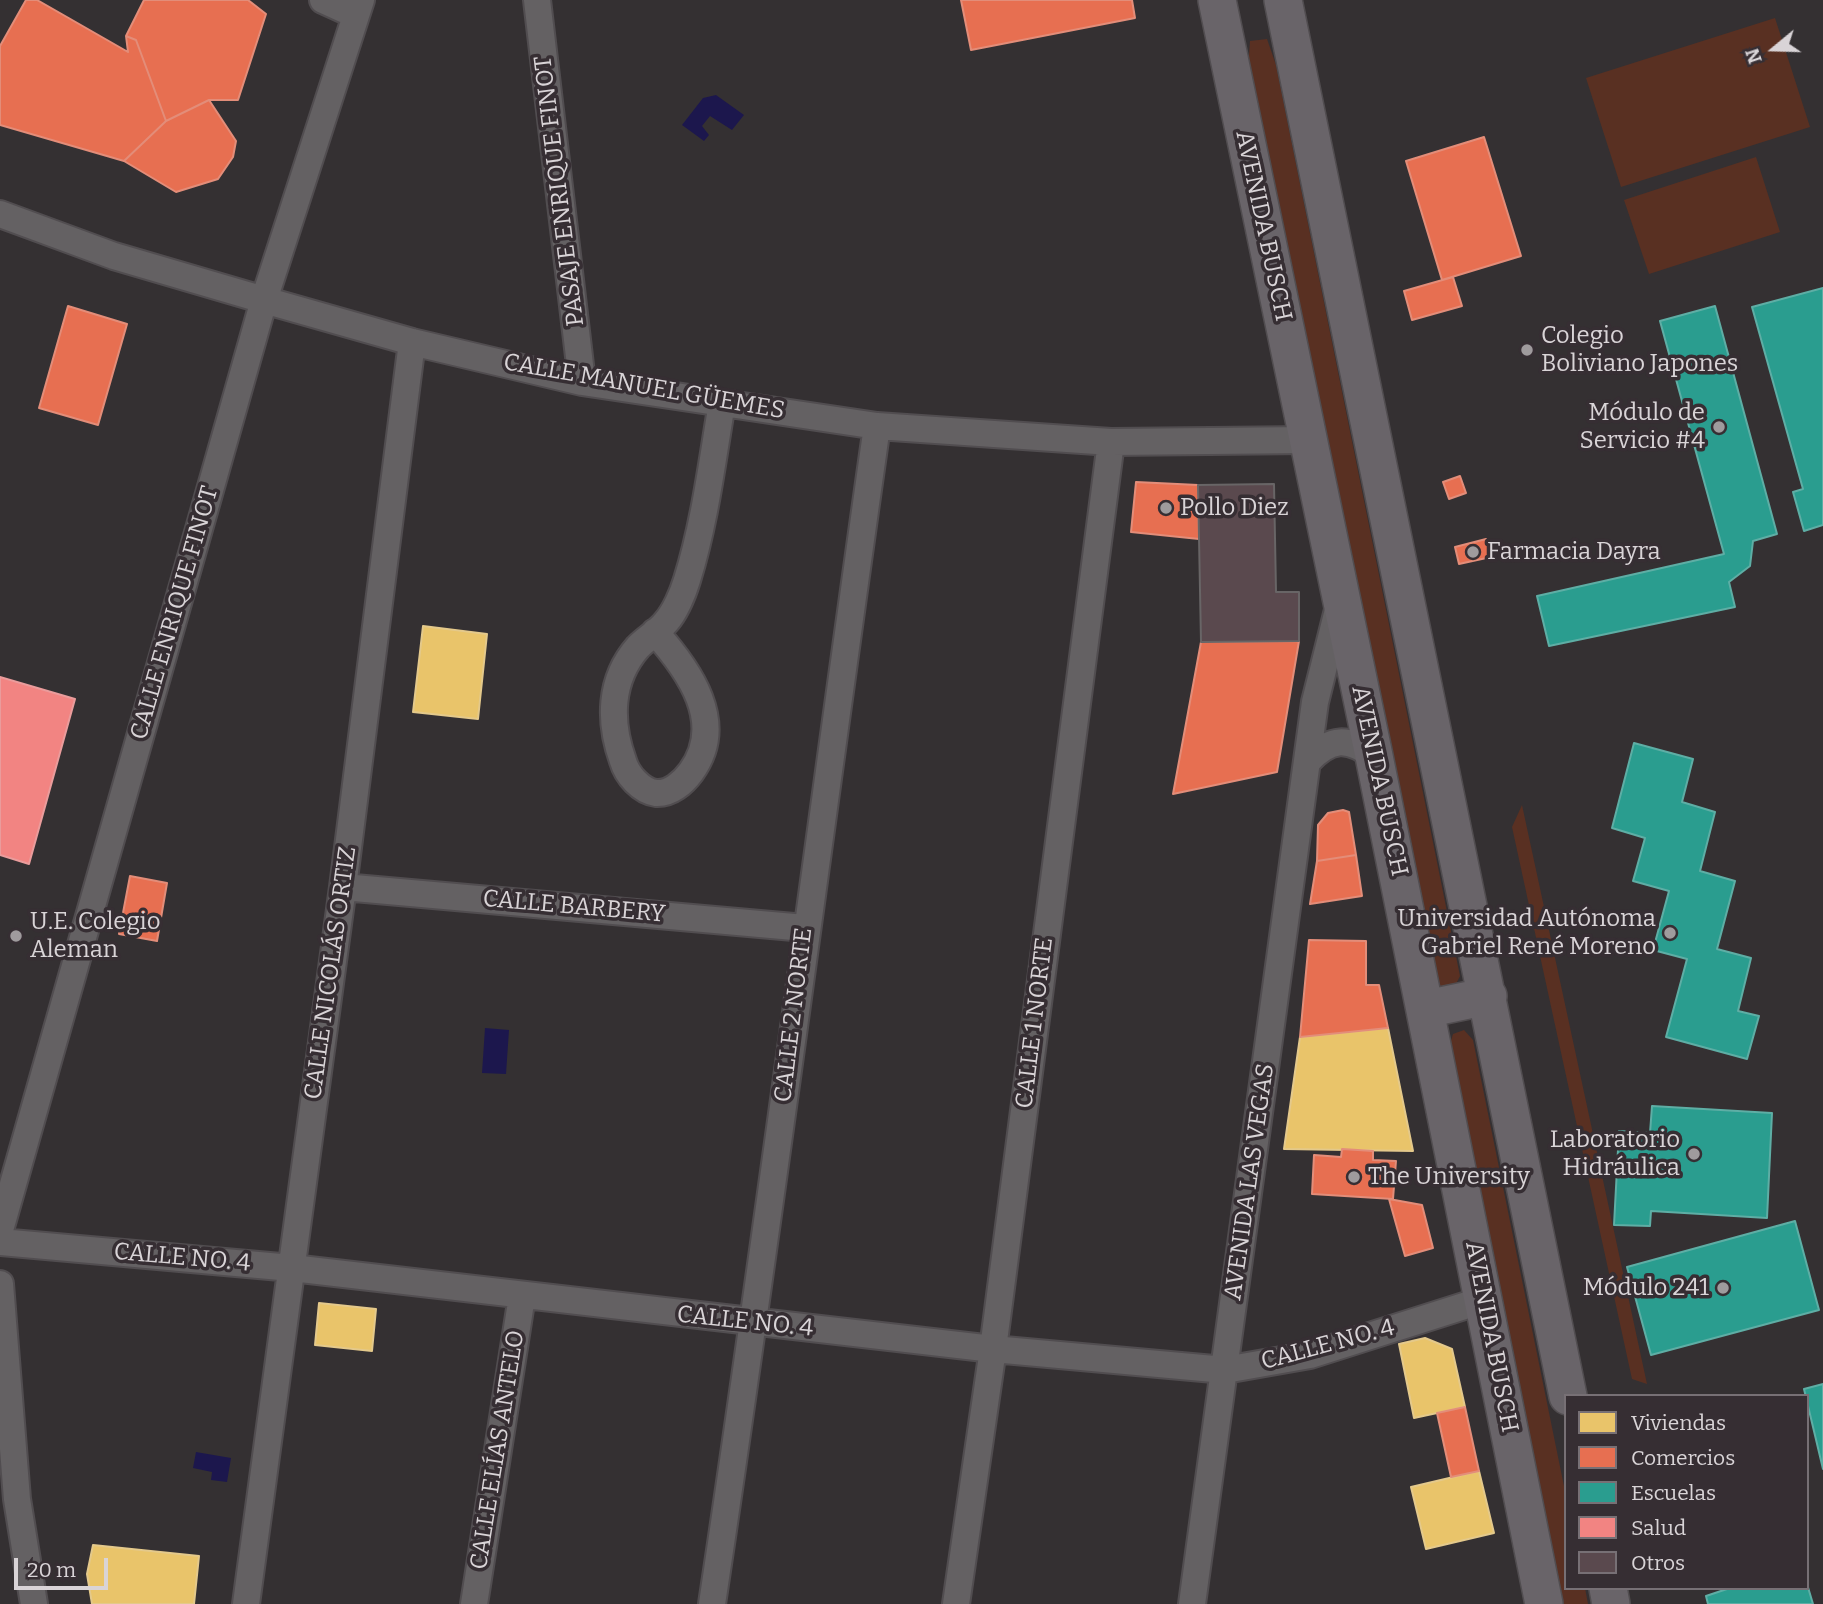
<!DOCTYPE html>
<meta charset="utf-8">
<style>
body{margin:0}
#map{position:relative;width:1823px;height:1604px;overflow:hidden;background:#343032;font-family:Bitter,serif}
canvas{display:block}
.legend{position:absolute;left:1564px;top:1394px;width:245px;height:196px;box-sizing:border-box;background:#362e33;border:2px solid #777075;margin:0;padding:9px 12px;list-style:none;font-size:21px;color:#d9d4d7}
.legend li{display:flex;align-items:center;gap:14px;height:35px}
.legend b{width:35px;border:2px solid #777075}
.north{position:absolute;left:1739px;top:14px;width:70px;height:70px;-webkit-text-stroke:5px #362e33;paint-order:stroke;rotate:251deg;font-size:19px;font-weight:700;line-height:28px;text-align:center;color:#d9d4d7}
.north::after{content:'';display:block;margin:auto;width:24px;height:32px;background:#d9d4d7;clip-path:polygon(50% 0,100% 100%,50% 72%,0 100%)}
.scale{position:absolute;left:14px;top:1558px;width:94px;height:32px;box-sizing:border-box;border:4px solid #d9d4d7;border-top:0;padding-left:9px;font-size:21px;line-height:24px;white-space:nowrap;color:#d9d4d7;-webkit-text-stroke:5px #362e33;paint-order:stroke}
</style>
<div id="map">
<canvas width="1823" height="1604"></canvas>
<ul class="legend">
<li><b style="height:19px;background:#e9c46a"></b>Viviendas</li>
<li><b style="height:19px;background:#e76f51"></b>Comercios</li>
<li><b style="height:19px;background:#2a9d8f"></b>Escuelas</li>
<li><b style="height:19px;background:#f28482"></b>Salud</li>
<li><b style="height:19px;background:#5a494e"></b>Otros</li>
</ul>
<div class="north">N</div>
<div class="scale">20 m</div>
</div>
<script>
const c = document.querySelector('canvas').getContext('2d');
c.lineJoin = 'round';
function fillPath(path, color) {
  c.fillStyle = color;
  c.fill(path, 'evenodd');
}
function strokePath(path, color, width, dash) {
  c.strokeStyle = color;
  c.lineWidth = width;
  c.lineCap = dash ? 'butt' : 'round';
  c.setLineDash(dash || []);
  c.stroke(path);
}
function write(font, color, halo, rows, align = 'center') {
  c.font = font + ' Bitter,serif';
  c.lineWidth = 7;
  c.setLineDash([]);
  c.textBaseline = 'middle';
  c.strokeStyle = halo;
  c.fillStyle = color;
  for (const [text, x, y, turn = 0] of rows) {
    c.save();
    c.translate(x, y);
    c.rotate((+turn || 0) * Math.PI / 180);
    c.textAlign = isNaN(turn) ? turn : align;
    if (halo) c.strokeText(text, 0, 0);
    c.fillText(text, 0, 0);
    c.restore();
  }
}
fillPath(new Path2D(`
 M1775,18L1810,127L1621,187L1586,78Z
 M1267,39L1276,65L1460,976L1455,986L1442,988L1434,978L1248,70L1250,41Z
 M1756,157L1780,232L1649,274L1624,200Z
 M1522,805L1647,1384L1632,1379L1512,827Z
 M1464,1030L1473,1040L1566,1496V1588H1585L1588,1604H1562L1449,1047L1453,1034Z`), '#593022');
fillPath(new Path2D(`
 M716,95L744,115L732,130L710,116L702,126L709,135L704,141L682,125L703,98Z
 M485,1028L509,1030L506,1074L482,1073Z
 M196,1452L231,1458L227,1482L211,1480L212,1472L193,1468Z`), '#1c174d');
const homes = new Path2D(`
 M423,626L487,634L478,719L413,712Z
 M1388,1028L1413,1151L1284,1149L1300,1037Z
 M319,1303L376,1309L372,1351L315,1345Z
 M1425,1338L1452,1349L1465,1407L1414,1418L1399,1344Z
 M1479,1471L1494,1533L1426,1549L1411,1487Z
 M93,1545L199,1556L194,1604H92L87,1574Z`);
fillPath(homes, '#e9c46a');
strokePath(homes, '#e4c98b', 2);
const shops = new Path2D(`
 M26,0H37L128,52L126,36L136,40L166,121L124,161L0,125V46Z
 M144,0H248L266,14L238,100H209L166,121L136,40L126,36Z
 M961,0H1132L1135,18L971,50Z
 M209,100L236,141L233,157L218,179L176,192L124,161L166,121Z
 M1484,137L1521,256L1442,280L1406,161Z
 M1453,277L1462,306L1412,320L1404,291Z
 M68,306L127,324L98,425L39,408Z
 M1460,476L1466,493L1449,499L1443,482Z
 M1136,482L1198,485L1199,539L1131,532Z
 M1486,539L1491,557L1459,564L1455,547Z
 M1299,641L1277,772L1173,794L1201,642Z
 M1343,810L1349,812L1356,855L1317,861L1318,825L1328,813Z
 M1356,855L1362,896L1310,904L1317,861Z
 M130,876L167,883L157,941L119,934Z
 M1309,940L1366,941V985H1379L1388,1028L1300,1037Z
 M1342,1149L1373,1151V1160L1396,1161L1393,1199L1312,1194L1314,1155L1341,1157Z
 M1389,1199L1422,1205L1433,1248L1405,1256Z
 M1465,1407L1479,1471L1451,1477L1437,1413Z`);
fillPath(shops, '#e76f51');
strokePath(shops, '#e38d79', 2);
const schools = new Path2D(`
 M1823,288V525L1804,531L1793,492L1803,489L1752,307Z
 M1715,306L1777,534L1753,541L1750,566L1729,582L1735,607L1549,646L1537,596L1724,554L1660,321Z
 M1634,743L1693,759L1682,802L1715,812L1700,871L1735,881L1717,949L1751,958L1738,1011L1759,1016L1747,1059L1666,1037L1687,959L1653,950L1669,891L1633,881L1645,838L1612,828Z
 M1652,1106L1772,1113L1767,1218L1651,1211L1650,1226L1614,1225L1619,1131L1650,1133Z
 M1795,1221L1819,1310L1651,1355L1627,1267Z
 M1823,1384V1469L1804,1389Z
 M1807,1584L1813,1604H1708L1706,1596L1730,1588H1807Z`);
fillPath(schools, '#2a9d8f');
strokePath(schools, '#5eaea5', 2);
const health = new Path2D(`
 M0,677L75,699L29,864L0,855Z`);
fillPath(health, '#f28482');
strokePath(health, '#ea9c9c', 2);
const building = new Path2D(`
 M1274,484L1276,592H1299V641L1201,642L1198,485Z`);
fillPath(building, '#5a494e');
strokePath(building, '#686566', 2);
const minor = new Path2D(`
 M323,0L356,15
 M537,0L582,382
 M0,214L114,256L264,300L412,342L582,382L877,426L1111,442L1308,440
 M655,632C689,670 727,723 691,772C683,783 670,794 656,793C641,791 627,775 623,761C609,722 609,680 638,647C647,638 658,632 666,622C675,612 683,593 687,580C705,522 712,462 722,403
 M1308,761C1331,737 1348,737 1374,756
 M343,887L805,928
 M0,1230L264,300L361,0
 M0,1242L292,1268L993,1349L1225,1370L1310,1355L1483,1300
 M0,1284L17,1499L34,1604
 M246,1604L343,887L412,342
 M474,1604L522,1296
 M712,1604C771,1212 821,819 877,426
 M956,1604L993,1349L1111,442
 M1192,1604L1315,702L1339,606`);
const secondary = new Path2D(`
 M1217,0L1374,756L1544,1604
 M1283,0L1568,1396
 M1426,1009L1488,996
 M1608,1588L1611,1604`);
strokePath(minor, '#514d50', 30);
strokePath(secondary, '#514d50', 40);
strokePath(minor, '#646163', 26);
strokePath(secondary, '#696469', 37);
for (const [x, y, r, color] of [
 [1527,350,7,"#9f9b9d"],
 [1719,427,7,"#9f9b9d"],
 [1166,508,7,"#9f9b9d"],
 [1473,552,7,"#9f9b9d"],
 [1670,933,7,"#9f9b9d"],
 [16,936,7,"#9f9b9d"],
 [1694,1154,7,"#9f9b9d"],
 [1354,1177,7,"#9f9b9d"],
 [1723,1288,7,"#9f9b9d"]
]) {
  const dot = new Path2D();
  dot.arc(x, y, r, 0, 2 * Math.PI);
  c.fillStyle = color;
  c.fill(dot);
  strokePath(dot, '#362e33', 2.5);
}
write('24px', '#d9d4d7', '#362e33', [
 ["PASAJE ENRIQUE FINOT",560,191,-97],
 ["AVENIDA BUSCH",1263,226,78],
 ["CALLE MANUEL GÜEMES",644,387,10],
 ["CALLE ENRIQUE FINOT",175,613,-74],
 ["AVENIDA BUSCH",1379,781,78],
 ["CALLE BARBERY",574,907,5],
 ["CALLE NICOLÁS ORTIZ",331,973,-82],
 ["CALLE 2 NORTE",794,1015,-83],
 ["CALLE 1 NORTE",1035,1023,-83],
 ["AVENIDA LAS VEGAS",1250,1182,-82],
 ["CALLE NO. 4",182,1258,5],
 ["CALLE NO. 4",745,1322,6],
 ["AVENIDA BUSCH",1491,1337,79],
 ["CALLE NO. 4",1328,1345,-15],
 ["CALLE ELÍAS ANTELO",498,1450,-81]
]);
write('24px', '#d9d4d7', '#362e33', [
 ["Colegio",1541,336],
 ["Boliviano Japones",1541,364],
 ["Módulo de",1705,413,"right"],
 ["Servicio #4",1705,441,"right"],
 ["Pollo Diez",1180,508],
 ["Farmacia Dayra",1487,552],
 ["Universidad Autónoma",1656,919,"right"],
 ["Gabriel René Moreno",1656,947,"right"],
 ["U.E. Colegio",30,922],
 ["Aleman",30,950],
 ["Laboratorio",1680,1140,"right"],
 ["Hidráulica",1680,1168,"right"],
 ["The University",1368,1177],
 ["Módulo 241",1709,1288,"right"]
], 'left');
</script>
